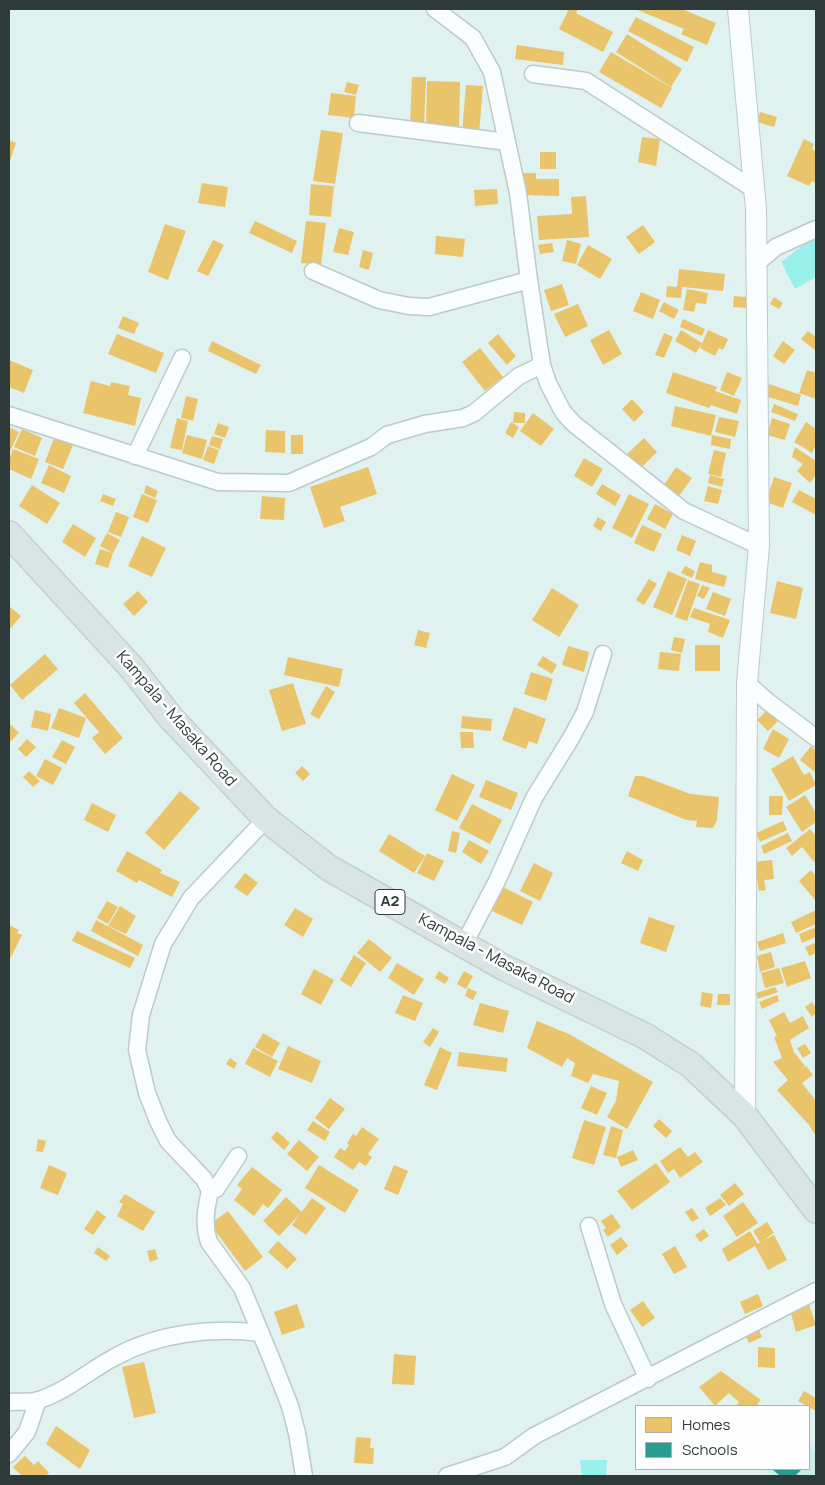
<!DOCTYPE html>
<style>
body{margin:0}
#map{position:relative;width:825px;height:1485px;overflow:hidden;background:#e0f2ef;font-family:Manrope,sans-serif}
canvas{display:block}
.frame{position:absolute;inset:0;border:10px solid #2f3b3a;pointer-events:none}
.legend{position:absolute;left:635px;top:1405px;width:175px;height:65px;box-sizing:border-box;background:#fefefe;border:1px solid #abb0b0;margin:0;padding:6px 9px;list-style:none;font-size:15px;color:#2f3b3a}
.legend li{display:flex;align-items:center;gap:10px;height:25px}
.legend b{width:25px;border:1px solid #abb0b0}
</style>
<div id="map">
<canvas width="825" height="1485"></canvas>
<div class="frame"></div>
<ul class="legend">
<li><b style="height:14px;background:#e9c46a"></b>Homes</li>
<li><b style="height:14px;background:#2a9d8f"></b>Schools</li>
</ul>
</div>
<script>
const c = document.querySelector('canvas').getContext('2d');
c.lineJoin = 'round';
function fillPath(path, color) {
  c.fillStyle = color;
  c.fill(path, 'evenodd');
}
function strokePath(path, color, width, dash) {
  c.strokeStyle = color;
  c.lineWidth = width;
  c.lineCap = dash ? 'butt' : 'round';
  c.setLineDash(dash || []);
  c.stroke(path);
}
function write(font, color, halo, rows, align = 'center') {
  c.font = font + ' Manrope,sans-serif';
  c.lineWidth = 5;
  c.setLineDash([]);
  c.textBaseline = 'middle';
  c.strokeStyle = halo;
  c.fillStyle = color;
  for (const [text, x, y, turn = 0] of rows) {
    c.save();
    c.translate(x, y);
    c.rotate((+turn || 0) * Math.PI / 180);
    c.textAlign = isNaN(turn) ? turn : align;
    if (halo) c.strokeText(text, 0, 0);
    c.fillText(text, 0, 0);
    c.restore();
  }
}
fillPath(new Path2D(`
 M809,1444L816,1452V1476H773L765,1469H809Z`), '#ccece8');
fillPath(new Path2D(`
 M816,235V277L795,289L781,262Z
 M580,1460H607L606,1476H582Z`), '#98f1eb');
fillPath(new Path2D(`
 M565,9H578L576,13L613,32L603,52L559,29L568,11Z
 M635,9H682L716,23L707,45L681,34L684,29Z
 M636,17L694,47L687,62L628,31Z
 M627,34L682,69L671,87L616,52Z
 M517,45L564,52L563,65L515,59Z
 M611,52L672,88L661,108L599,72Z
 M412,77H426L424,127L410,126Z
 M427,81L460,82L459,129L426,128Z
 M347,82L359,85L356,95L344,92Z
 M466,85L483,86L479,134L462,133Z
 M331,93L356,96L354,118L328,115Z
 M760,112L777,117L774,127L757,122Z
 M321,130L343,133L335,184L313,181Z
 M642,137L660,139L656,166L638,162Z
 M804,139L814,144L812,149L816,151V183L812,181L809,186L787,176Z
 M9,140L16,143L9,164Z
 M540,152H556V169H540Z
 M523,173H536V179H559V196L523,195Z
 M202,183L228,187L225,207L198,203Z
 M311,184L334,186L331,217L309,215Z
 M497,189L498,204L475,206L474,190Z
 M586,196L589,237L539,240L537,216L572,214L571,197Z
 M255,221L297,241L292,253L249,233Z
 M306,221L326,223L321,265L301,263Z
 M165,224L186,231L168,280L148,272Z
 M643,225L655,242L639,254L626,237Z
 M339,228L354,232L348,255L333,252Z
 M436,236L465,239L463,257L435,254Z
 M213,240L224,245L208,276L197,271Z
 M567,240L581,244L576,264L562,261Z
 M552,243L554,252L540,254L538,245Z
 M588,245L612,259L600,279L577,265Z
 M363,250L373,253L369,270L359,267Z
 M679,269L725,274L723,291L682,287L681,298L666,297L667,286L677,287Z
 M562,284L569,305L551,311L544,290Z
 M687,289L708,293L706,304L696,303L694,312L683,310Z
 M641,292L660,300L653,319L633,311Z
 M734,296L748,297L747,308L733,307Z
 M774,297L783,303L779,309L770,304Z
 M664,302L679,310L674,319L659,311Z
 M578,304L588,326L565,337L554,314Z
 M123,316L139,323L134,334L118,328Z
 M683,319L705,329L702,336L680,327Z
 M609,330L622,354L603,365L590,340Z
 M681,330L702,343L696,353L675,341Z
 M708,330L728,339L723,350L719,348L715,356L700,348Z
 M808,331L816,337V351L801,339Z
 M664,333L673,337L664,358L655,355Z
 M117,334L164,353L156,373L108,354Z
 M498,334L516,356L507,365L488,343Z
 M212,341L261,365L256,374L208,351Z
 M783,341L795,350L784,364L773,356Z
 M480,348L503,377L485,391L462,362Z
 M9,360L33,370L24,393L9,387Z
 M807,370L816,373V399L799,393Z
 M673,372L717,387L715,391L741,400L737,414L711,405L709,408L666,393Z
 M727,372L742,378L734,396L720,390Z
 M91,381L110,386L111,382L130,386L128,395L141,398L135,426L83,413Z
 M769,384L801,395L798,406L765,396Z
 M186,396L198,399L193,421L181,418Z
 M632,399L644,412L634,422L622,409Z
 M774,404L798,414L795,421L771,412Z
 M675,406L716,415L711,436L671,426Z
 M514,412L525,413V423H513Z
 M533,413L554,429L541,446L520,431Z
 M719,417L739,421L735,437L715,432Z
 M177,418L188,421L182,450L170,448Z
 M772,418L790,424L785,440L767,435Z
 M511,422L519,427L513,438L505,433Z
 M806,422L816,429V445L812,453L794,442Z
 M218,423L229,427L225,438L214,434Z
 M9,427L19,432L9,454Z
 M22,429L42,438L35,456L14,447Z
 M266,430L285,431V453L265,452Z
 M187,435L207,440L202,459L182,453Z
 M291,435H303V454H291Z
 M712,435L731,439L730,449L711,445Z
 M212,436L223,439L220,449L209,445Z
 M54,438L73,445L63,469L45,462Z
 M644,438L657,452L641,468L627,454Z
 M208,446L219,450L214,464L203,460Z
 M795,447L816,461V475L810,483L797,471L803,464L792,457Z
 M13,449L39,459L31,479L9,469V460Z
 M714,450L726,453L721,477L708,474Z
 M584,458L603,469L592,487L574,476Z
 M49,465L71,476L64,493L41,483Z
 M368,467L377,494L340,507L345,521L324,528L310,487Z
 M676,467L692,478L679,496L664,485Z
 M710,475L724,479L722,487L708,483Z
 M774,477L792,483L783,508L766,502Z
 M602,484L621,495L615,506L596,494Z
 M32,485L60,503L47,524L19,506Z
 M146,485L158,491L155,498L144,493Z
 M708,486L722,490L718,504L704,501Z
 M799,490L816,499V515L792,502Z
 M103,494L116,499L113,506L100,501Z
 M142,494L157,500L148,523L133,517Z
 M629,494L649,504L632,538L612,528Z
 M262,496L285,498L284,520L260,519Z
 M655,504L673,514L665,529L647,519Z
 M116,512L129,517L121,537L108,532Z
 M598,517L606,522L601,531L593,526Z
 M73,524L96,538L85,557L62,542Z
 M642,525L662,534L654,552L634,543Z
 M107,533L120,540L113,553L100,546Z
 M682,535L696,541L690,556L676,550Z
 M142,536L166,548L152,577L128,566Z
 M100,549L113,553L108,568L95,564Z
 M700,562L712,565V572L727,576L724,587L695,579Z
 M685,566L695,571L692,578L681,573Z
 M668,571L687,579L672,615L653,607Z
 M649,579L657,584L644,605L636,600Z
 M688,580L700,584L687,621L675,617Z
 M777,581L803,588L796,619L770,613Z
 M702,585L710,588L704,599L697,596Z
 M552,588L579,605L559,637L532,620Z
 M138,591L148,602L134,616L123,604Z
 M713,592L731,599L725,616L706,609Z
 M9,606L21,616L9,630Z
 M694,608L730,620L723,638L708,632L710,624L690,617Z
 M418,630L430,633L426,648L414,645Z
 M674,637L685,639L682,653L671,650Z
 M695,645H720V671H695Z
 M568,646L589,652L584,672L562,665Z
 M660,652L681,654L679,671L658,669Z
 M45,654L58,669L22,700L10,685Z
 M543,656L557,665L552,674L537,665Z
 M288,657L343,669L339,687L284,675Z
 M531,672L553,679L546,701L524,694Z
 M293,683L306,724L282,731L269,690Z
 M326,686L335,692L319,719L310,714Z
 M85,693L123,738L105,754L92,738L99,732L74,703Z
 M514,707L546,719L537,744L529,741L526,749L502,740Z
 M59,708L86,718L79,738L51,728Z
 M35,710L51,714L48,731L31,727Z
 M767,710L778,721L768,731L757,720Z
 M462,716L492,719L491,731L461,728Z
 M9,723L19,733L9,743Z
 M773,729L789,739L779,758L763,749Z
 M460,732H473L474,748H461Z
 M27,739L36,747L26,757L18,749Z
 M62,740L75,747L66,764L52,757Z
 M811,746L816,751V773L800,760Z
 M793,756L804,775L810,772L816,785L789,801L771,769Z
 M45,759L62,768L53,785L36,776Z
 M302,766L310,774L303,781L295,773Z
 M29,771L40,781L33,787L23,777Z
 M452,774L475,785L457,821L435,810Z
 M635,776H643L690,794L719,797L717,820L713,828L696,827L697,821L686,820L628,796Z
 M486,780L518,793L511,810L479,797Z
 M180,791L200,808L164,850L145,833Z
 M805,795L816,813V822L802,832L786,807Z
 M769,796H783L782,815H769Z
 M92,803L116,815L108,832L84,820Z
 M472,804L502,820L490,844L459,828Z
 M783,821L787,830L760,842L756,833Z
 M810,829L816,836V861L814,862L802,847L792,856L786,848Z
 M452,831L460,833L456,853L448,851Z
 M788,833L792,841L764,854L761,846Z
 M389,834L425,856L414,873L379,851Z
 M469,840L489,851L481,864L462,852Z
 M127,851L162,870L160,873L180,882L172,897L139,880L137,883L116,871Z
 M627,851L643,860L638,871L621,863Z
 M427,853L444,861L434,881L417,873Z
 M772,860L774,879L764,880L766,890L759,891L754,862Z
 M534,863L553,873L540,901L520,891Z
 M811,870L816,876V901L799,881Z
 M245,873L258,883L247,896L234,887Z
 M503,887L533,902L522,925L492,911Z
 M107,901L118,907L108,924L97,918Z
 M120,906L136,916L126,934L108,926Z
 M295,908L313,919L303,937L284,925Z
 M816,910V924L796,933L791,922Z
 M649,917L675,926L666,952L640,943Z
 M96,920L143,945L138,956L91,931Z
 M9,925L19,930L17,933L22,935L11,957L9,956Z
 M816,927V937L802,943L799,934Z
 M77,931L135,958L130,968L72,941Z
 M783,933L786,943L760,951L757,942Z
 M369,939L392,958L380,972L357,953Z
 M815,943L816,953L809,956L805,947Z
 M771,952L775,967L760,972L757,956Z
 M354,955L366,963L351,987L340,980Z
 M805,961L811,978L787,987L781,968Z
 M397,963L424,979L414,995L388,978Z
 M779,968L784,983L765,988L761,973Z
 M314,969L334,980L321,1005L301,994Z
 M439,971L449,978L445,984L435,978Z
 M464,971L473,976L466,989L457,984Z
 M775,987L778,992L758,999L756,993Z
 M468,988L477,992L473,1000L465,996Z
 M702,992L713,994L711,1008L700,1006Z
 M718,994H730V1005H717Z
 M403,995L423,1003L415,1021L395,1013Z
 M777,995L779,1001L762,1009L759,1002Z
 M812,1002L816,1008V1013L812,1017L805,1007Z
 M480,1003L509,1011L503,1033L473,1025Z
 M784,1012L790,1023L803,1016L809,1028L790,1040L794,1052L805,1066L800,1070L806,1066L813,1075L802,1083L816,1101V1136L809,1125L777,1090L788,1080L773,1062L782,1058L774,1037L777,1036L769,1020Z
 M537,1021L569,1034L653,1082L627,1129L607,1117L616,1101L619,1081L593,1074L588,1083L571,1076L575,1063L567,1058L562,1067L527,1048Z
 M433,1028L439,1032L430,1047L423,1042Z
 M263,1033L280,1043L272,1057L255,1047Z
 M805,1044L811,1053L803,1058L797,1048Z
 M288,1046L321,1061L312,1083L278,1069Z
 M440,1047L452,1053L437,1090L424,1085Z
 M253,1048L278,1061L270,1077L245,1064Z
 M459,1052L508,1058L506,1072L457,1066Z
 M230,1058L237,1063L234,1069L226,1064Z
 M591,1086L607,1093L597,1115L581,1108Z
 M330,1098L345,1109L329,1129L315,1118Z
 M659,1119L672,1131L666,1138L653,1126Z
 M584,1120L606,1127L594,1165L572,1158Z
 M313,1121L330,1132L325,1141L307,1130Z
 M611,1126L623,1130L616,1158L603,1155Z
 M362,1127L379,1139L368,1154L372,1157L366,1166L359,1162L353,1170L334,1157L340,1148L345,1151L349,1145L347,1143L353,1134L356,1136Z
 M277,1131L290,1143L284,1150L271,1138Z
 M38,1139L46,1141L43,1152L36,1151Z
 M299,1140L319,1157L307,1171L287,1154Z
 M680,1147L688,1157L695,1152L703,1162L680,1178L674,1169L668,1173L660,1161Z
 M633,1150L638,1160L621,1167L617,1157Z
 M656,1163L670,1182L632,1210L617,1191Z
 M49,1165L67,1173L58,1195L40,1188Z
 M319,1165L359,1190L345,1213L305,1188Z
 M394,1165L408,1171L398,1195L384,1189Z
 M252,1167L282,1190L268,1208L263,1204L254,1216L234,1200L242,1189L237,1185Z
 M735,1183L744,1194L729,1206L720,1195Z
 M125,1194L155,1212L143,1231L117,1216L123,1204L119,1202Z
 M286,1197L302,1212L279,1236L263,1221Z
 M312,1198L326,1208L306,1235L292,1225Z
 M720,1198L726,1205L710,1216L705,1208Z
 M743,1202L758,1223L737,1237L723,1216Z
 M692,1208L699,1218L692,1222L685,1212Z
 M97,1210L106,1217L93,1235L84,1229Z
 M228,1211L263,1257L245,1271L210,1224Z
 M612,1214L621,1227L608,1237L603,1230L606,1228L601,1221Z
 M767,1222L774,1233L762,1241L774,1235L787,1260L768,1270L755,1246L728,1262L722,1249L750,1231L758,1244L760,1242L753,1231Z
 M704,1229L709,1236L700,1242L695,1235Z
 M621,1237L628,1246L617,1255L610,1245Z
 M278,1241L297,1259L287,1269L268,1252Z
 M675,1246L687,1267L674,1274L662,1254Z
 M98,1247L110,1256L106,1261L94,1253Z
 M155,1249L158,1259L150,1262L147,1251Z
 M758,1294L763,1306L745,1314L740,1302Z
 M643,1301L655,1318L642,1327L630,1310Z
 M808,1301L816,1325L796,1332L790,1310Z
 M297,1304L305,1327L282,1335L274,1312Z
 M758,1328L762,1337L749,1343L745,1334Z
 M758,1347L775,1348V1368L758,1367Z
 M394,1354L416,1356L414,1385L392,1384Z
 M144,1362L156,1413L134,1418L122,1367Z
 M721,1371L761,1400L756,1406H736L739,1402L729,1393L715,1406L699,1387Z
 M804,1391L816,1398V1411L798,1401Z
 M56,1426L90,1450L80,1469L46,1444Z
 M356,1437L371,1438L370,1448H374L373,1464L354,1463Z
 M25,1456L34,1465L38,1461L49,1473L45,1476H22L13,1467Z`), '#e9c46a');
fillPath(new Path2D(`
 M772,1469H802L795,1476H780Z`), '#2a9d8f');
const minor = new Path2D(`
 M435,9L473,38L492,72L518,193L529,280L542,365L548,383L563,412L574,424L684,511L759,546
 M533,74L586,81L755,190
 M358,123L507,142
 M756,264L776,247L816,229
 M313,271L379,300L409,306L429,307L529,280
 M9,415L218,482L289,483L371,447L387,435L425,424L463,418L474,413L519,376L542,365
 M135,456L182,358
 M747,683L767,701L816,738
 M266,819L191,898L163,944L141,1015L137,1050L147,1093L158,1121L168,1141L204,1179L210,1191C206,1208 203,1225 209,1242L242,1288L271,1358L290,1406L297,1433L304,1476
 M464,944L497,881L534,798L571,738L585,712L603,654
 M210,1191L216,1189L238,1156
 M589,1226L613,1304L648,1379
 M9,1402C18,1401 30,1403 39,1400C67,1391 90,1370 115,1357C158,1333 212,1327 260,1333
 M9,1454L27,1432L38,1400
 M447,1476L505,1457L534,1436L816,1291`);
const tertiary = new Path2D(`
 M738,9L756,209L759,546L747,683L745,1116`);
const primary = new Path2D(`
 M9,534L131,667L171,718L266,819L329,868L503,967L645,1036L691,1065L745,1116L816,1210`);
strokePath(minor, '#bdcac8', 19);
strokePath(tertiary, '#bdcac8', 22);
strokePath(primary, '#c6cfce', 28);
strokePath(minor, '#fafdfd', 16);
strokePath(tertiary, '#fafdfd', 20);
strokePath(primary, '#d9e4e4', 25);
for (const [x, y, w] of [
 [390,902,30]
]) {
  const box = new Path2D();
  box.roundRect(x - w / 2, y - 12.5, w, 25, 4);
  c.fillStyle = '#fefefe';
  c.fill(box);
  strokePath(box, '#2f3b3a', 1);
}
write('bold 15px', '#2f3b3a', null, [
 ["A2",390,902]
]);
write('16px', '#2f3b3a', '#fefefe', [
 ["Kampala - Masaka Road",176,719,49],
 ["Kampala - Masaka Road",496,959,28]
]);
</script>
